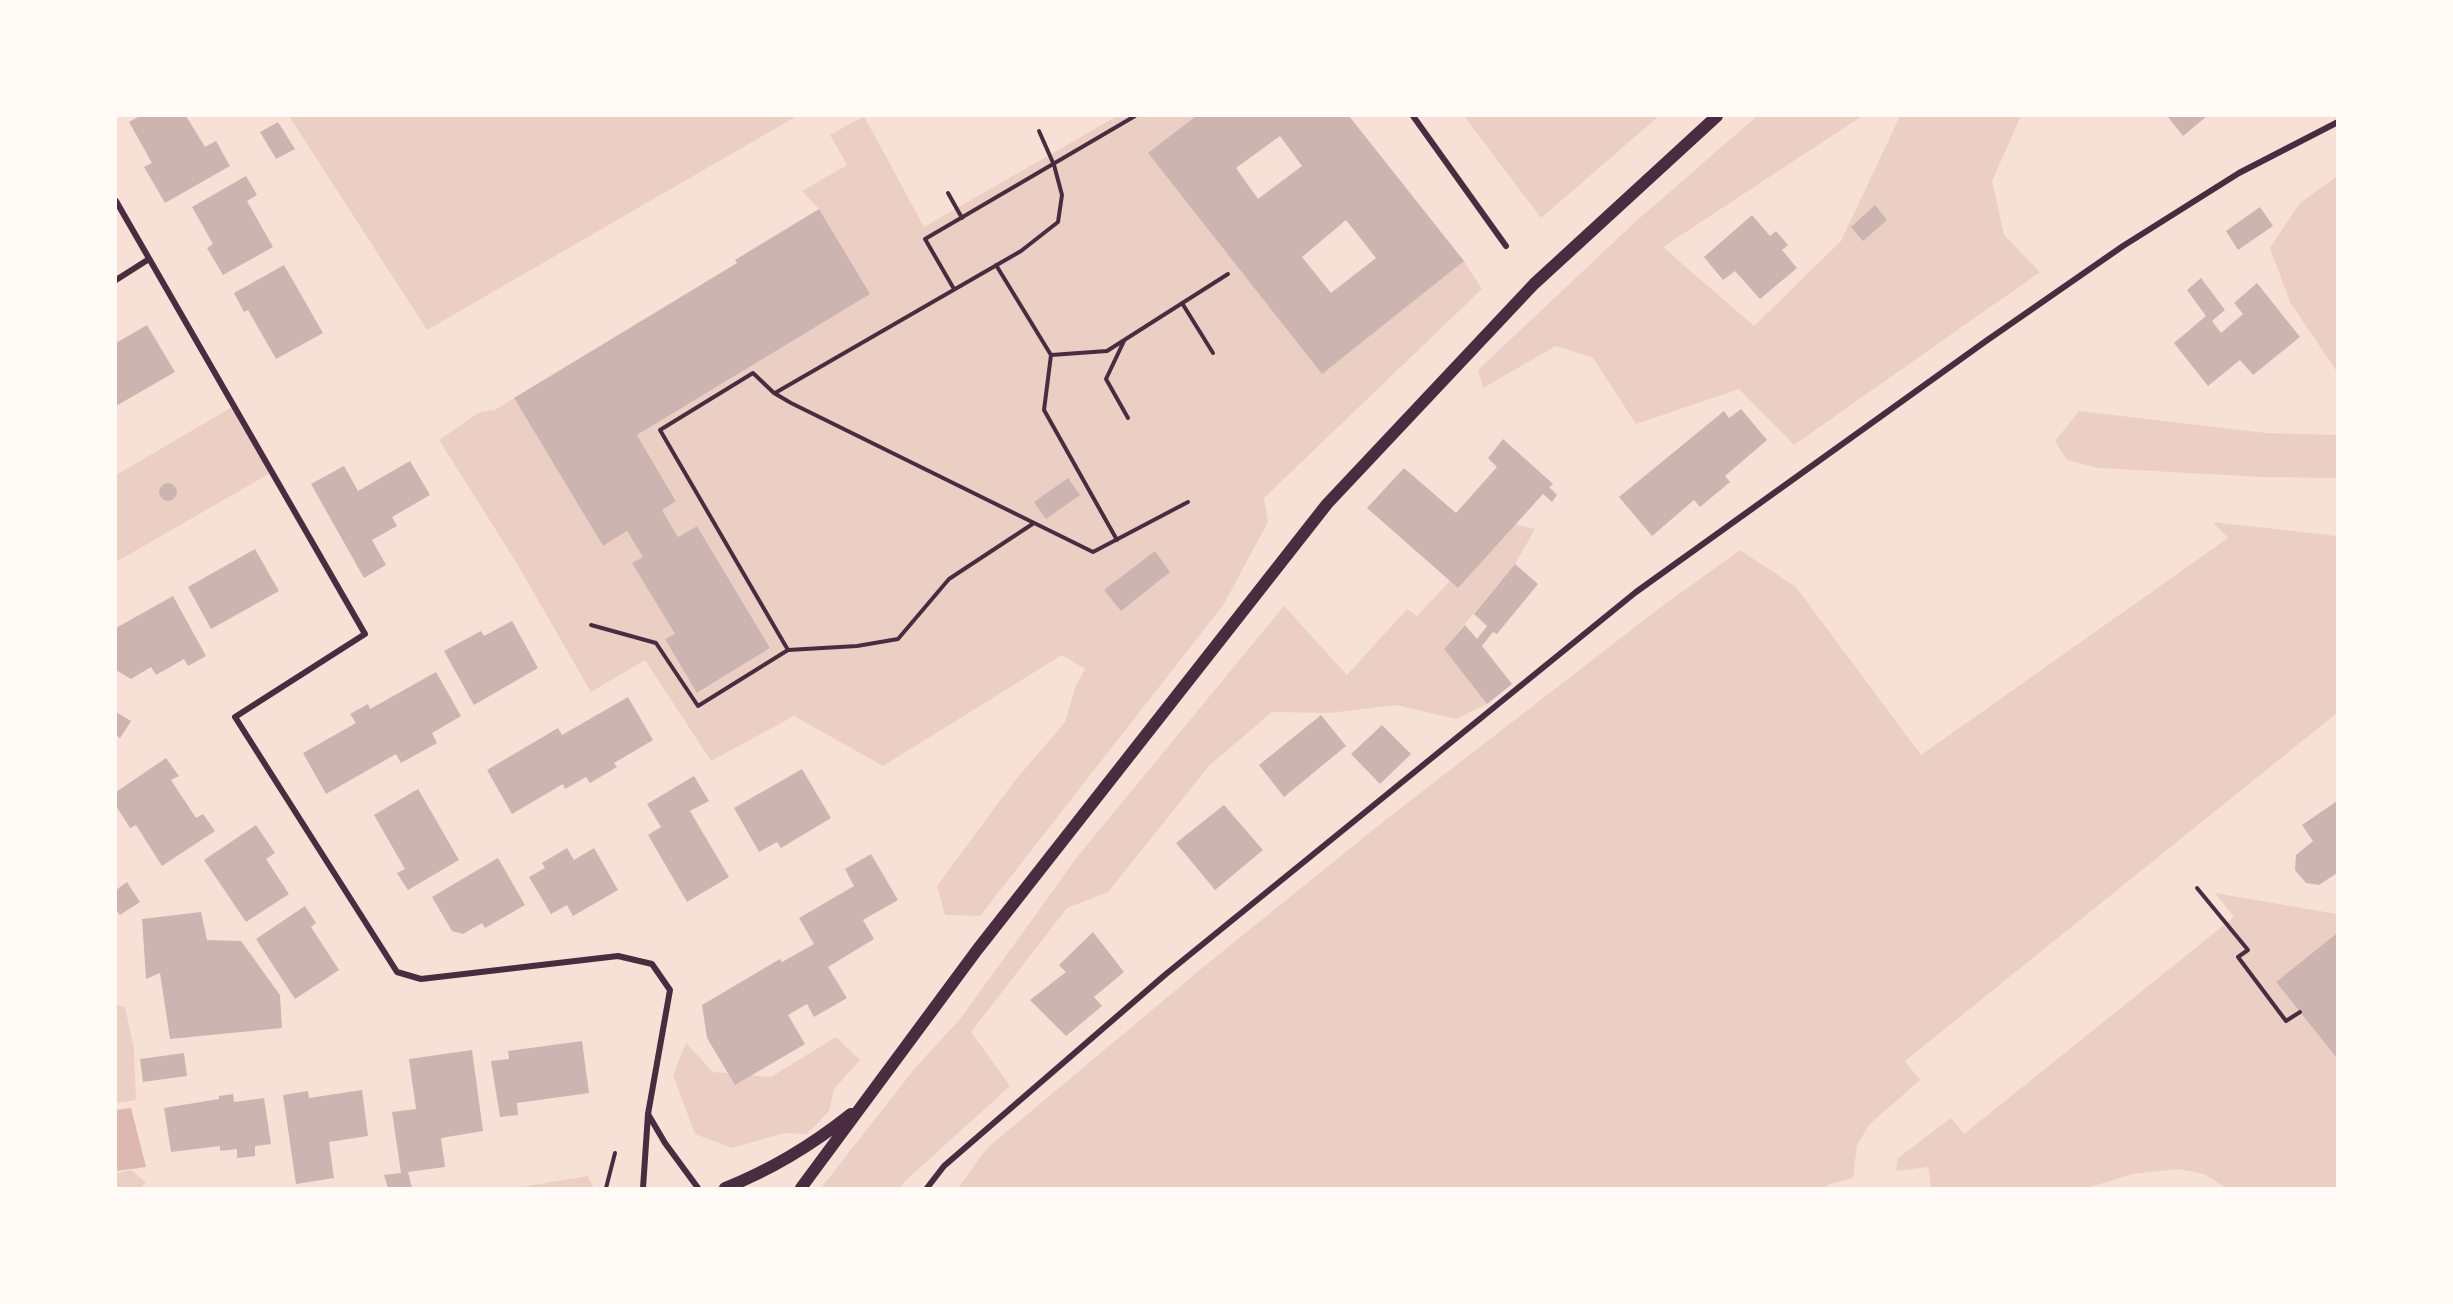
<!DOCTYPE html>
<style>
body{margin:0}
#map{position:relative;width:2453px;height:1304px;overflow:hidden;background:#f7e1d7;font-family:"PT Sans Narrow",sans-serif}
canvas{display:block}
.frame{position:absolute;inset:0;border:117px solid #fffaf5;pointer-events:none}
</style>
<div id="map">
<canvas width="2453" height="1304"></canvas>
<div class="frame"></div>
</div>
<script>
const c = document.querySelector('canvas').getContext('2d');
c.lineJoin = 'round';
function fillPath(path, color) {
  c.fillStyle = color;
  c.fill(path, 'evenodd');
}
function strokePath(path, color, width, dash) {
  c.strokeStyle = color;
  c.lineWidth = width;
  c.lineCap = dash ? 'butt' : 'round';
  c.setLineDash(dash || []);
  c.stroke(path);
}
fillPath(new Path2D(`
 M289,116H797L427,330Z
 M864,116L924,227L1117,116H1196L1149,154L1322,373L1464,261L1482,289L1264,498L1268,522L1224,604L980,916L945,915L937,886L1013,783L1065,722L1075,688L1085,669L1062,655L883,766L794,716L711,761L645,660L591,692L516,562L439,440L480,412L495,410L514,398L603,546L627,531L643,557L633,563L675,634L666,640L698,693L770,648L697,526L678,537L662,510L676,500L637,435L869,294L819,209L802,191L847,165L830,135Z
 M1464,116H1659L1541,218Z
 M1757,116H1862L1663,247L1754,326L1841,241L1900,116H2021L1992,181L2004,235L2040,272L1794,445L1739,389L1636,424L1593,358L1556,346L1483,388L1478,370L1634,223Z
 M2337,176V372L2290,302L2270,248L2299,204Z
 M234,406L272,472L116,562V475Z
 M2079,411L2266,433L2337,435V478L2262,477L2098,468L2067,460L2055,441Z
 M2213,522L2337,536V713L1905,1061L1920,1080L1869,1125L1857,1145L1853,1178L1827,1185V1188H958L987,1148L1207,964L1384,821L1657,610L1740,550L1796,587L1921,755L2228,538Z
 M1515,524L1535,529L1515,564L1444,649L1487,704L1456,719L1396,705L1330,713L1272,712L1209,766L1108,892L1067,908L971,1032L1010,1086L903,1183L901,1188H821L915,1068L961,1018L1077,857L1284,606L1347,675L1407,609L1417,616L1450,581Z
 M2215,893L2337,914V933L2276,982L2337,1057V1188H2226L2204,1174L2179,1169L2133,1174L2087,1188H1931L1928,1167L1896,1171L1898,1158L1951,1118L1964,1134L2234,917Z
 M116,1005L125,1007L134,1049L136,1100L116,1103Z
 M836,1037L860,1060L834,1089L829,1111L807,1134L784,1133L732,1148L695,1134L673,1075L686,1043L713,1072L771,1077Z
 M131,1170L146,1182L140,1188H116V1173Z
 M588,1176L594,1188H515Z`), '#ebcfc5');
fillPath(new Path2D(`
 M131,1108L146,1167L116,1171V1110Z`), '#dcb8b0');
fillPath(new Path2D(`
 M140,116H186L205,147L216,141L230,166L165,203L144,167L152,163L129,122Z
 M1196,116H1349L1464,261L1322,374L1148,153ZM1280,136L1302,166L1258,199L1236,168ZM1346,220L1376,258L1331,293L1302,257Z
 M2167,116H2207L2183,136Z
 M278,122L295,149L276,159L260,132Z
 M246,176L257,195L247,201L273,247L223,275L207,248L213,244L192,207Z
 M1875,205L1887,220L1863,241L1851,227Z
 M2260,207L2273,226L2238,250L2226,231Z
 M819,209L870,294L637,435L676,501L662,510L678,537L697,526L770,648L697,693L665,639L675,634L632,563L643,557L627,531L603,546L514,398L737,263L735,260Z
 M1752,215L1770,236L1776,231L1788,245L1782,250L1797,268L1760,299L1735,271L1723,280L1704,257Z
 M284,265L323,333L276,359L248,310L244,312L234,293Z
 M2201,278L2225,310L2212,321L2221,333L2243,314L2234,303L2257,283L2300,337L2253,375L2240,360L2208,386L2174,343L2206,316L2187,290Z
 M147,325L175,372L116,406V343Z
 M1741,409L1767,440L1725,476L1730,482L1700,507L1694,500L1652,536L1619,497L1724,411L1729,418Z
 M1503,439L1553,484L1549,487L1557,495L1552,502L1543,494L1458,588L1367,508L1404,468L1456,513L1497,467L1488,458Z
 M410,461L430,495L392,517L397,526L372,540L386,565L364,578L311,484L344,466L358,491Z
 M1068,478L1080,495L1046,519L1034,502Z
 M159 492a9 9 0 1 1 18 0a9 9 0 1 1-18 0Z
 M255,549L279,591L211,629L188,587Z
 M1155,551L1170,572L1121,611L1104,590Z
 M1515,564L1538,584L1497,634L1493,632L1482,646L1512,684L1487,704L1444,649L1465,625L1477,639L1487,626L1474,614Z
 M173,596L206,656L188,666L184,659L156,675L151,667L131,679L116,670V628Z
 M512,621L538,668L474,705L444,651L481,631L484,636Z
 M436,672L461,716L432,733L437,743L401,763L396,754L326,794L303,753L356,723L350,714L368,704L370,709Z
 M628,697L653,740L614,763L617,767L590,783L586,777L565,789L563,784L512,814L487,770L558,728L562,735Z
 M116,712L131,721L120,738L116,735Z
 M1321,715L1346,746L1284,797L1259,765Z
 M1382,725L1411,754L1380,784L1351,754Z
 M166,758L179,776L171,780L196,818L203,814L215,831L162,866L136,825L130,828L116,806V792Z
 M802,769L831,818L781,848L777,842L759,852L734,808Z
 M694,776L709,801L690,811L729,877L687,902L648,835L661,827L647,804Z
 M418,789L459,860L408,890L397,873L405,869L374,815Z
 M2337,801V873L2319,885L2306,883L2295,870L2296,855L2313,841L2302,825Z
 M1224,805L1263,850L1215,890L1176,843Z
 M256,825L275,853L266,859L289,894L246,922L204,860Z
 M567,848L574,860L594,848L618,890L573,916L567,905L551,914L529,877L545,868L542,863Z
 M871,854L898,900L863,920L874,939L828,967L847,998L814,1017L807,1004L788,1015L805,1044L735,1085L707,1038L702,1005L780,959L782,962L814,944L799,918L854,886L845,869Z
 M498,858L525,905L485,928L482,923L463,934L452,931L432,897Z
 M127,882L140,902L120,915L116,909V890Z
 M305,906L316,923L311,927L339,970L295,999L256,939Z
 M201,912L207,940L241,941L280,995L282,1028L170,1039L160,973L146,979L142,919Z
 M1093,932L1124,972L1094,997L1102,1006L1066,1036L1030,1000L1066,972L1059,965Z
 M2337,933V1058L2276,982Z
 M582,1041L589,1093L517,1103L518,1115L500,1117L491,1061L509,1059L508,1051Z
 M472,1050L483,1131L441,1138L445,1167L408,1172L412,1188H388L384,1175L401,1173L392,1112L416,1109L409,1059Z
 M184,1053L187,1076L143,1082L140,1059Z
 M362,1090L368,1136L329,1142L334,1178L296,1184L283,1095L308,1091L309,1098Z
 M233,1094L234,1102L264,1098L271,1144L255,1146V1156L237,1158V1149L220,1151V1146L171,1152L164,1108L219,1099V1096Z`), '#ccb4b1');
strokePath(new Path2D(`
 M948,193L962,218
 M996,265L1051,355L1107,351L1228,274
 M954,289L925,239L1135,116
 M1182,303L1213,353
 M1124,341L1106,379L1128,418
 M1051,355L1044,410L1117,540
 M775,393L1021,251L1058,222L1062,195L1054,165L1039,131
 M1034,523L949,579L898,639L857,646L788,650L660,430L753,373L774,393L791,403L1093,552L1188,502
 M591,625L656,643L698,706L788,650
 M2197,888L2248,950L2238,957L2286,1021L2300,1012
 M606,1188L615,1153`), '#4a2c40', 4);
strokePath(new Path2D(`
 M1413,116L1506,246
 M116,201L365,634L235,717L397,972L421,979L618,956L652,964L670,990L648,1114L643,1188
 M116,280L149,259
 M648,1114L665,1143L698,1188
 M927,1188L944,1166L1166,974L1636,592L1986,341L2123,246L2239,173L2338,122`), '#4a2c40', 6);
strokePath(new Path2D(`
 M725,1188C771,1170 812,1145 851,1114
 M801,1188L977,950L1327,504L1534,284L1717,116`), '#4a2c40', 12);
</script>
